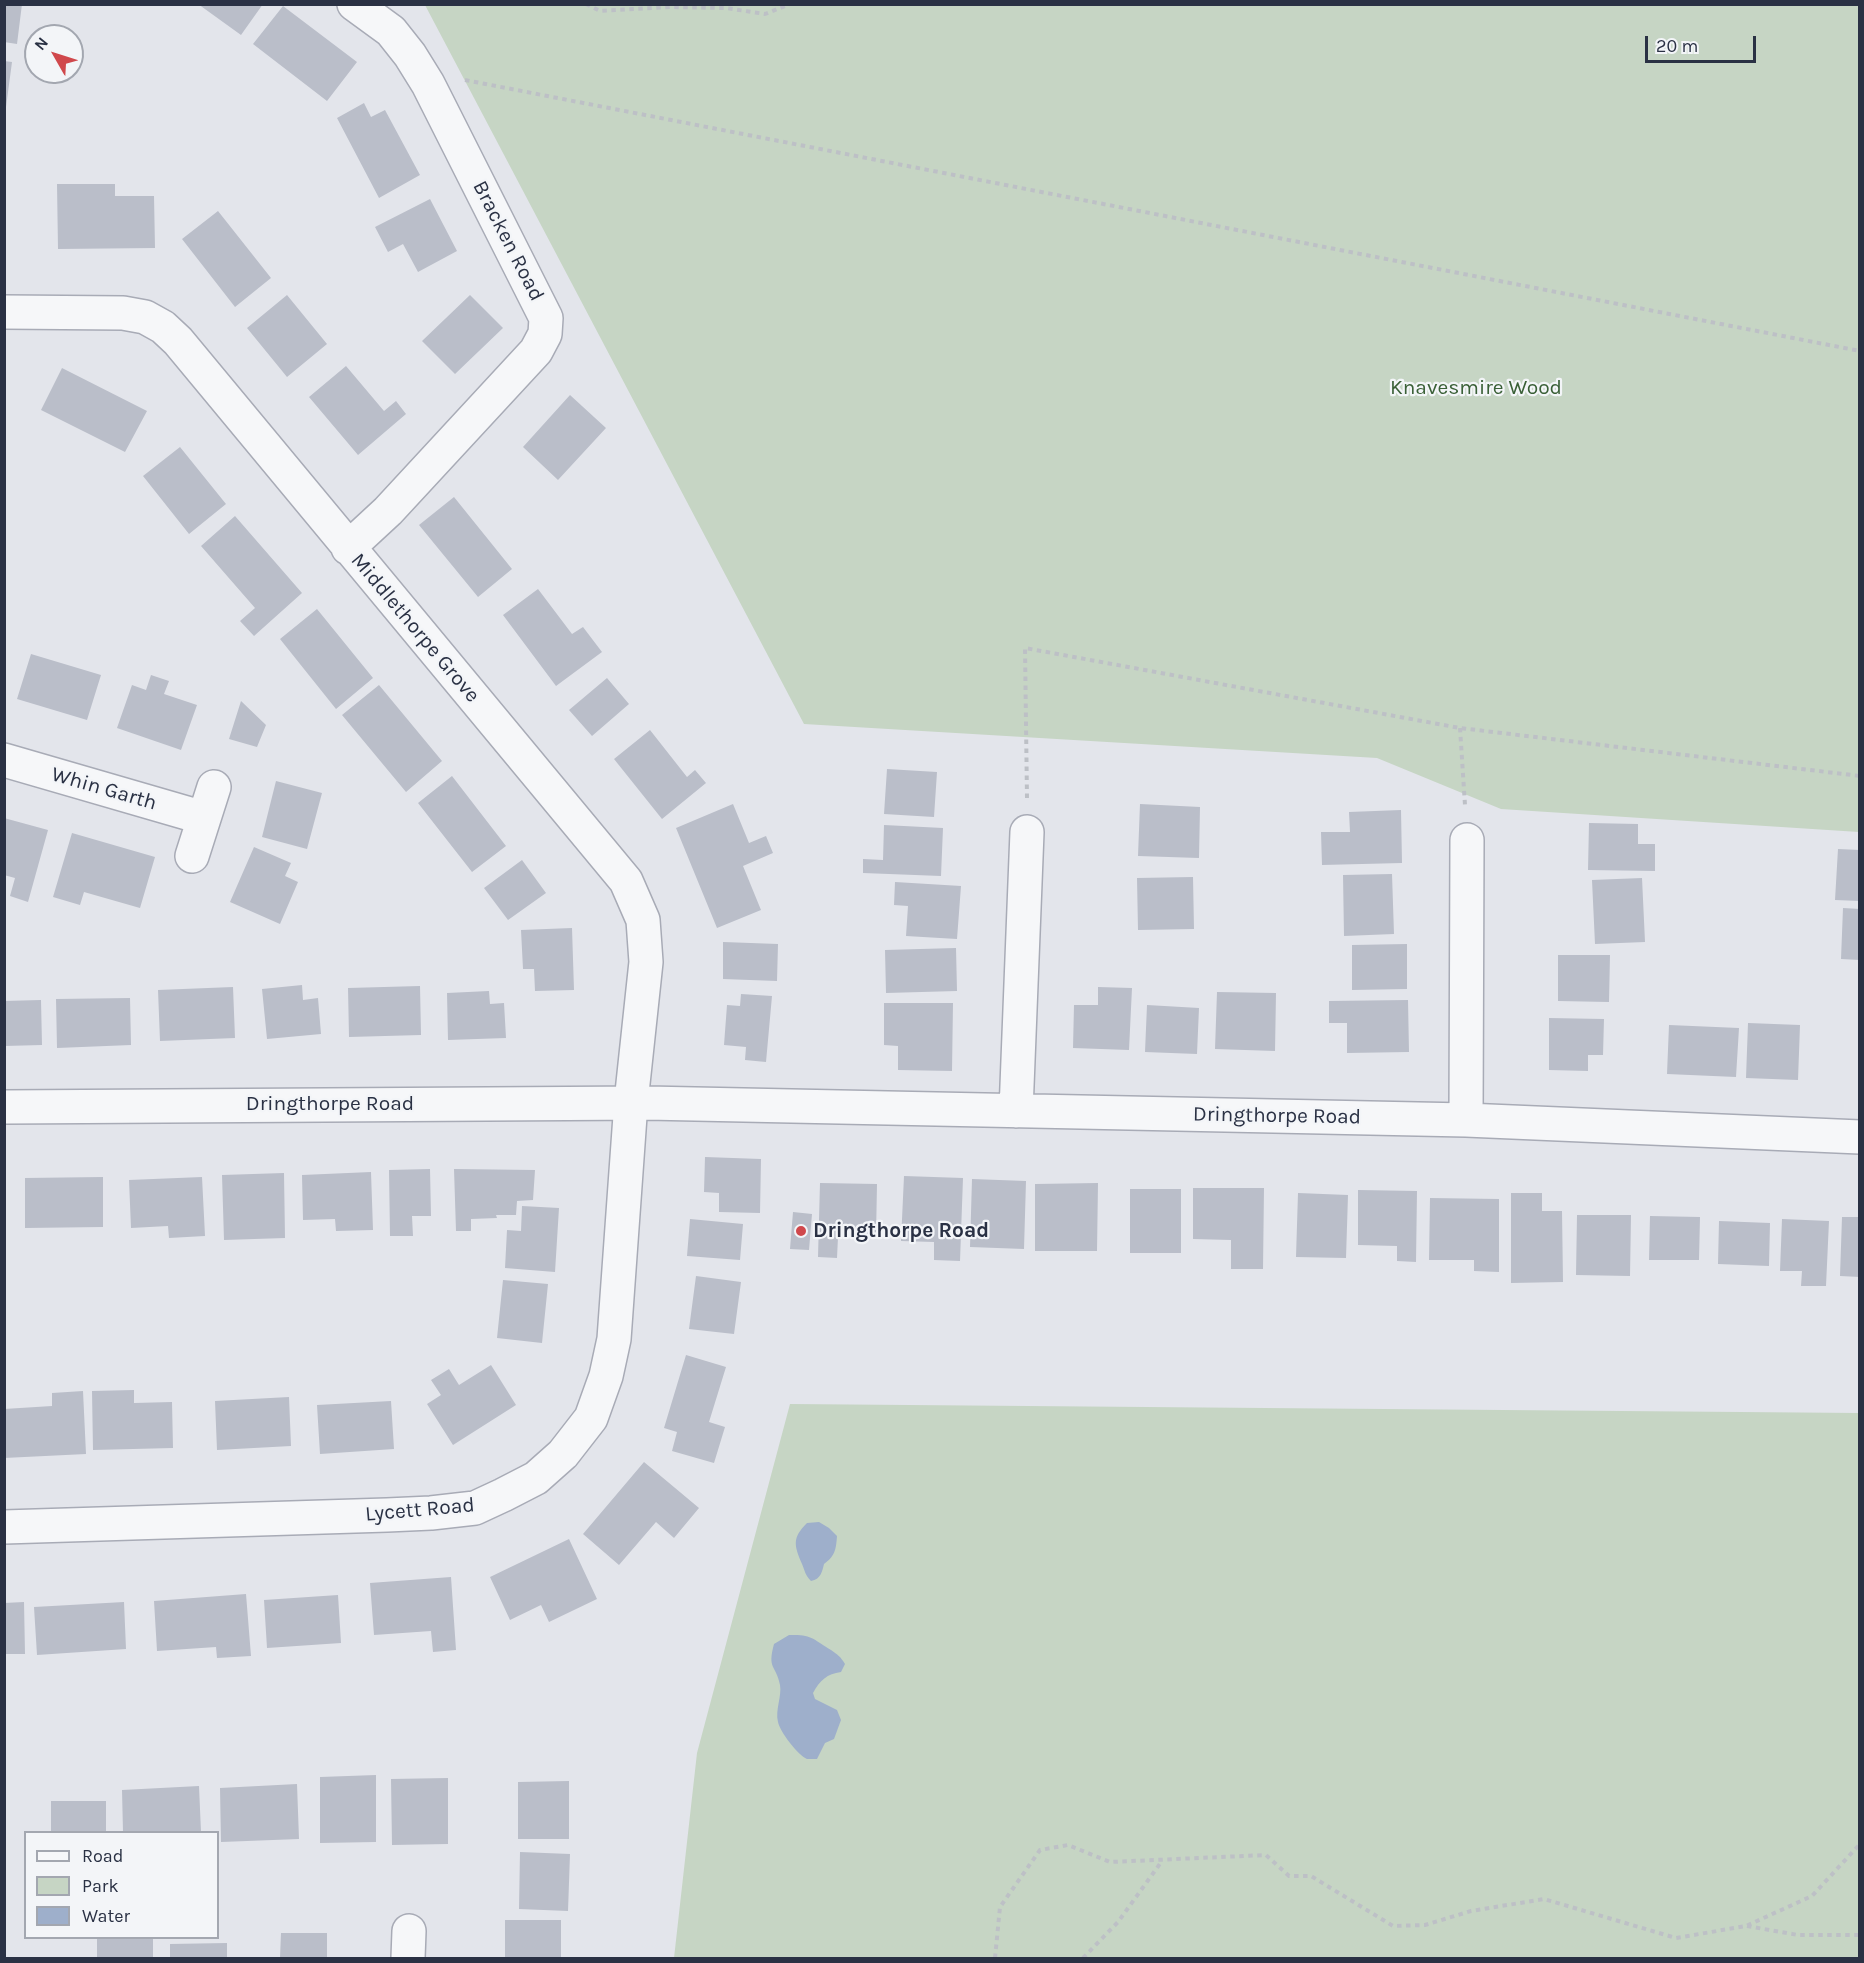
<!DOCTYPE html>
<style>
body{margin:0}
#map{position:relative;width:1864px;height:1963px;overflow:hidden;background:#e3e5eb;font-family:Karla,sans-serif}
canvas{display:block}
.frame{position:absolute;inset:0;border:6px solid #2a3144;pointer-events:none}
.legend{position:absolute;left:24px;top:1831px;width:195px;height:108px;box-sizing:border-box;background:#f3f5f8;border:2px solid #a3a7b0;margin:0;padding:8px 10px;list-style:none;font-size:18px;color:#2a3144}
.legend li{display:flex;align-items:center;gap:12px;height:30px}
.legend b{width:30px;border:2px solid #a3a7b0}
.north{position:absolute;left:24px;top:24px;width:60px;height:60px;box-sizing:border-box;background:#f3f5f8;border:2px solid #a3a7b0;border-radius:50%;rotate:309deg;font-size:16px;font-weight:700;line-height:24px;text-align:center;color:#2a3144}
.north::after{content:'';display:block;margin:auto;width:21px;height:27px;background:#d0484c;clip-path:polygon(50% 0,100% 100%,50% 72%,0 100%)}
.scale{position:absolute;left:1645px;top:36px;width:111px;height:27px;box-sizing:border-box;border:3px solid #2a3144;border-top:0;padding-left:8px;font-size:18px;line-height:21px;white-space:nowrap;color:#2a3144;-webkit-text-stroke:4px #f3f5f8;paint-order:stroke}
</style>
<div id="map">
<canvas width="1864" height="1963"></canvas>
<div class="frame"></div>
<ul class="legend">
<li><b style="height:8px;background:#f6f7f9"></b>Road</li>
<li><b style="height:16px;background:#c6d5c4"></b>Park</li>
<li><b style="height:16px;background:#9eafcb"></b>Water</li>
</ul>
<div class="north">N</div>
<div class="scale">20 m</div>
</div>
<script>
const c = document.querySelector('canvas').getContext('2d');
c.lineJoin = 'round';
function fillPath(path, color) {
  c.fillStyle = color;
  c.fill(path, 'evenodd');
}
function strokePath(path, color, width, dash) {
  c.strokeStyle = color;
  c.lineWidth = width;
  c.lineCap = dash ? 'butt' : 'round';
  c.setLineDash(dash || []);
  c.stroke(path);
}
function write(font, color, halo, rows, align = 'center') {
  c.font = font + ' Karla,sans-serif';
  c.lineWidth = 4.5;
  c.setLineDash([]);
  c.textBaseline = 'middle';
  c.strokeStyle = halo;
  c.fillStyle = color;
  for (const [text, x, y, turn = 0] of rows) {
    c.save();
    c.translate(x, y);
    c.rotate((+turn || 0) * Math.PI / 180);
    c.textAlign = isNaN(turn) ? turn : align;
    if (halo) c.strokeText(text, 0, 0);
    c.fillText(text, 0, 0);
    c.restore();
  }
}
fillPath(new Path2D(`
 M425,5H1859V832L1501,809L1377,758L804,724Z
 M790,1404L1859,1413V1958H674L697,1753Z`), '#c6d5c4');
fillPath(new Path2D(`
 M819,1522L829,1528L837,1536C836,1550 835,1556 824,1564C822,1572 821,1579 811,1581C805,1575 805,1571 802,1564C794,1545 792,1538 807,1523Z
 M789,1635C812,1634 813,1639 831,1650C838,1655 840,1656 845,1664L841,1672C827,1674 820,1680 813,1693L815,1699L837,1710L841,1720L834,1739L825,1743L817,1759C815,1759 809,1759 807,1759C798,1755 780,1732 778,1722C775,1710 782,1696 780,1685C776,1664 767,1670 774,1644Z`), '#9eafcb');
fillPath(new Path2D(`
 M4,4H22L17,44L4,42Z
 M198,4H263L241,35Z
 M283,6L357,62L327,101L253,44Z
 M4,61L12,62L6,107H4Z
 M364,103L371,117L385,110L420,175L379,198L337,118Z
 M57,184H115V196H154L155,248L58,249Z
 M430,199L457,251L418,272L403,244L388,252L375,227Z
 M218,211L271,278L235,307L182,239Z
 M287,295L327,344L287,377L247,328Z
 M470,295L503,328L455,374L422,341Z
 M346,366L384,411L396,401L406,414L358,455L309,397Z
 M62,368L147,411L125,452L41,410Z
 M570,395L606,428L558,480L523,447Z
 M180,447L226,504L189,534L143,476Z
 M454,497L512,569L478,597L419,525Z
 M235,516L302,593L254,636L240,621L255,608L201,546Z
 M538,589L572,634L583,627L602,652L556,686L503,615Z
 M317,609L373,678L336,709L280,639Z
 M31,654L101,675L87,720L17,699Z
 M151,675L169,681L164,694L197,705L181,750L117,728L132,685L146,690Z
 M607,678L629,704L592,736L569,710Z
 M379,685L442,761L406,792L342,715Z
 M241,701L266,725L257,747L229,739Z
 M650,730L687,777L695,770L706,783L662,819L614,759Z
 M887,769L937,772L934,817L884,814Z
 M452,776L506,846L472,872L418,803Z
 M276,781L322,793L307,849L262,837Z
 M733,804L749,843L766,836L773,853L743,866L761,910L717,928L676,828Z
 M1140,804L1200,807L1199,858L1138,856Z
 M1401,810L1402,863L1322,865L1321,832H1350L1349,812Z
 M4,818L48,830L28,902L10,896L15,878L4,875Z
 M1589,823L1638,824V844H1655V871L1588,870Z
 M884,825L943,828L941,876L863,873V859L883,860Z
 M72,833L155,857L140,908L84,892L80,905L53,897Z
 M254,847L291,863L285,876L298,882L280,924L230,902Z
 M1838,849L1860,850V901L1835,900Z
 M522,860L546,893L508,920L484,888Z
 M1392,874L1394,934L1344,936L1343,875Z
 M1193,877L1194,929L1138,930L1137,878Z
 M1642,878L1645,942L1595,944L1592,880Z
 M895,882L961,886L957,939L906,936L908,906L894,905Z
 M1843,908L1860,909V960L1841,959Z
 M572,928L574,990L535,991L534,969H523L521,930Z
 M723,942L778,944L777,981L723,979Z
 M1407,944V989L1352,990V945Z
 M956,948L957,991L886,993L885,950Z
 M1558,955H1610L1609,1002L1558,1001Z
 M302,985L303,1000L318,998L321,1034L267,1039L262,989Z
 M420,986L421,1035L349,1037L348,988Z
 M233,987L235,1038L160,1041L158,990Z
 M1098,987L1132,988L1129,1050L1073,1048L1074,1005H1098Z
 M489,991L490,1004L504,1003L506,1038L448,1040L447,993Z
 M1217,992L1276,993L1275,1051L1215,1049Z
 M741,994L772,996L766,1062L745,1060L746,1047L724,1045L727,1005L740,1006Z
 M130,998L131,1045L57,1048L56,999Z
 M41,1000L42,1045L4,1046V1001Z
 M1408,1000L1409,1052L1347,1053V1023H1329V1001Z
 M884,1003H953L952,1071L898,1070V1046L884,1045Z
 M1147,1005L1199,1008L1197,1054L1145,1052Z
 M1549,1018L1604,1019L1603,1055H1588V1071L1549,1070Z
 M1748,1023L1800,1025L1798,1080L1746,1078Z
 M1669,1025L1739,1028L1736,1077L1667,1074Z
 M705,1157L761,1159L760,1213L719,1212V1193L704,1192Z
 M430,1169L431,1216H412L413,1236H390L389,1170Z
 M454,1169L535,1170L533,1200L517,1201L516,1215H496L497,1218L471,1219V1231H456Z
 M371,1172L373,1230L336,1231L335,1219L303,1220L302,1175Z
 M284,1173L285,1238L224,1240L222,1175Z
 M904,1176L963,1178L960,1261L934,1260V1242L901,1241Z
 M103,1177V1227L25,1228V1178Z
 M202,1177L205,1236L169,1238L168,1226L131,1228L129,1180Z
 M972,1179L1026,1181L1024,1249L970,1247Z
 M820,1183L877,1184L876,1237H838L837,1258L818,1257Z
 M1098,1183L1097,1251H1035V1184Z
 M1193,1188H1264L1263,1269H1231V1240L1193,1239Z
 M1130,1189H1181V1253H1130Z
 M1358,1190L1417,1191L1416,1262L1397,1261V1246L1358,1245Z
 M1298,1193L1348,1195L1346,1258L1296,1257Z
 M1511,1193H1542V1211H1562L1563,1282L1511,1283Z
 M1430,1198L1499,1199V1272L1474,1271V1260H1429Z
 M522,1206L559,1208L555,1272L505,1268L507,1230L521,1231Z
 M793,1212L812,1214L809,1250L790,1249Z
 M1577,1215H1631L1630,1276L1576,1275Z
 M1650,1216L1700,1217L1699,1260H1649Z
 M1842,1217H1860V1277L1840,1276Z
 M690,1219L743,1224L740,1260L687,1256Z
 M1782,1219L1829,1221L1826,1286H1801L1802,1271H1780Z
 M1719,1221L1770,1223L1769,1266L1718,1264Z
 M696,1276L741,1282L734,1334L689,1329Z
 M503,1280L548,1284L542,1343L497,1338Z
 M686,1355L726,1367L709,1422L725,1427L714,1463L672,1451L677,1432L664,1428Z
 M491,1365L516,1405L453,1445L427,1404L441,1395L431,1380L449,1369L459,1385Z
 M134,1390V1403L172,1402L173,1448L93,1450L92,1391Z
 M83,1391L86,1454L4,1458V1409L52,1406V1393Z
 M289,1397L291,1446L217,1450L215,1401Z
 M391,1401L394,1449L320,1454L317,1405Z
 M644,1462L699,1508L674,1538L656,1522L619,1565L583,1534Z
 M569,1539L597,1599L549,1622L541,1605L510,1620L490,1577Z
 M451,1577L456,1650L433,1652L431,1631L374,1635L370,1583Z
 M246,1594L251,1656L217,1658L216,1647L157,1651L154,1601Z
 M338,1595L341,1643L267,1648L264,1600Z
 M24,1602L25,1654H4V1603Z
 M124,1602L126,1649L37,1655L34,1607Z
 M376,1775V1842L320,1843V1777Z
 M448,1778V1844L392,1845L391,1779Z
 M569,1781V1839H518V1782Z
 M297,1784L299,1839L221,1842L220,1788Z
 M199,1786L201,1832H123L122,1790Z
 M51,1801H106V1832H51Z
 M520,1852L570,1854L568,1911L519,1909Z
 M505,1920H561V1958H505Z
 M281,1933H327V1958H280Z
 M153,1938V1958H97V1939Z
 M227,1943V1958H170V1944Z`), '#babec9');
const minor = new Path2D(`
 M4,312L123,313L145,317L163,327L178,341L626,881L643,920L646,962L631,1102L614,1339L606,1376L591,1418L563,1454L536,1478L503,1495L475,1508L431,1513L387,1515L4,1527
 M348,548L388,511L536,351L545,334L546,318L428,84L410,55L391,31L354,4
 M4,760L204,818
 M192,856L214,787
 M4,1107L647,1103L1466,1120L1860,1137
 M1016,1111L1027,832
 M1466,1120L1467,840
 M408,1958L409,1931`);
strokePath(minor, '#a8abb6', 36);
strokePath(new Path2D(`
 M586,4L600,11L671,7L726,8L765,14L790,4
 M465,80L1860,351
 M1460,728L1465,805
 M1027,798L1025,648L1460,728L1860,776
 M1747,1926L1798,1935H1860
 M995,1958L1000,1907L1040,1850L1068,1845L1110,1862L1266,1855L1289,1876H1311L1393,1926L1425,1925L1471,1911L1544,1899L1676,1938L1746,1926L1812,1896L1860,1844
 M1083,1958L1118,1922L1162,1861`), '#bdc0c6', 4, [4.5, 4.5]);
strokePath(minor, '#f6f7f9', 33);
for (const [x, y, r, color] of [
 [801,1231,6,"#d0484c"]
]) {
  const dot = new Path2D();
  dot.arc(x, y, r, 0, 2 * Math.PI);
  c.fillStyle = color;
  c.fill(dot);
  strokePath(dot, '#f3f5f8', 2);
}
write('21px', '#2a3144', '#f3f5f8', [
 ["Bracken Road",508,241,63],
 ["Middlethorpe Grove",415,628,50],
 ["Whin Garth",104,789,16],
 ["Dringthorpe Road",330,1104],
 ["Dringthorpe Road",1277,1116,1],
 ["Lycett Road",420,1510,-5]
]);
write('21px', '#3a6037', '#f3f5f8', [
 ["Knavesmire Wood",1476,388]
]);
write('bold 21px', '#2a3144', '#f3f5f8', [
 ["Dringthorpe Road",813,1231]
], 'left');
</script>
